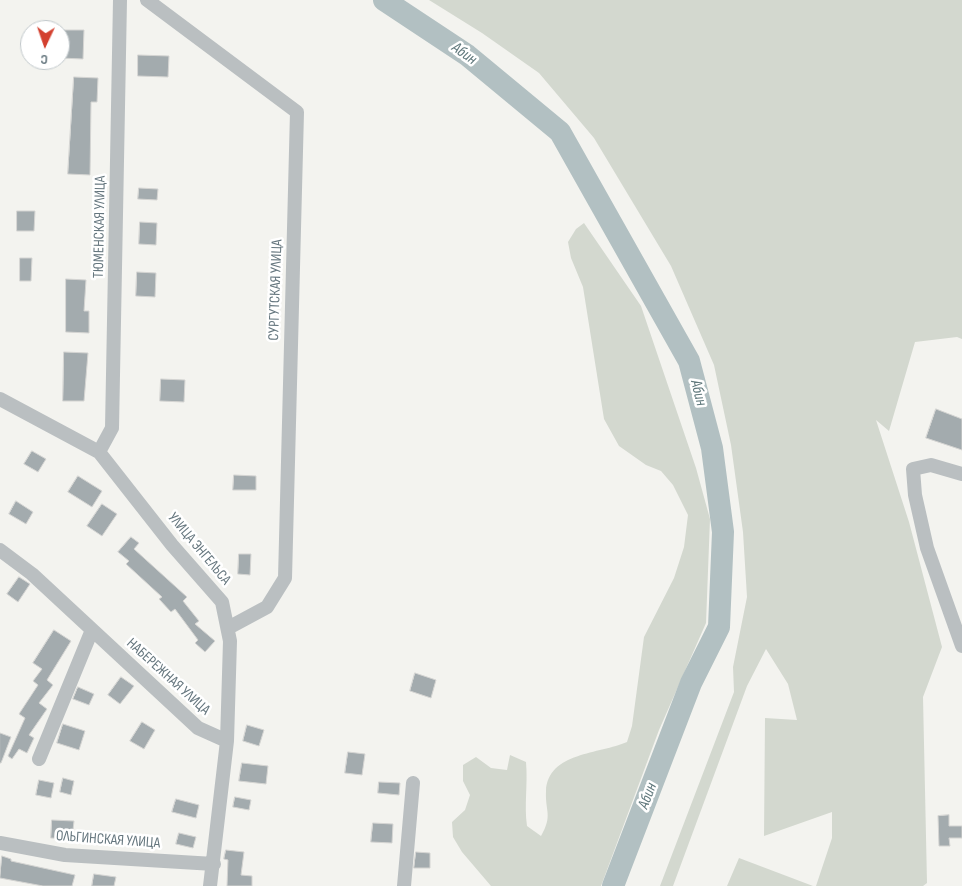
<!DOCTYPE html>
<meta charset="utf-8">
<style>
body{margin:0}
#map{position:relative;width:962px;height:886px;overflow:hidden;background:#f3f3ef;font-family:"Sofia Sans Condensed",sans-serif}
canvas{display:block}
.north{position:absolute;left:20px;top:20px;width:50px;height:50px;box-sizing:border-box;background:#fff;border:1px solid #c1c8cb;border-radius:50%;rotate:183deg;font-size:14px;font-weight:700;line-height:20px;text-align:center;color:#65767e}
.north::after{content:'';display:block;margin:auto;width:18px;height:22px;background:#d3402f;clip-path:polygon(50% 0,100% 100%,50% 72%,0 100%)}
</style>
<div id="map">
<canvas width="962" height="886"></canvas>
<div class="north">С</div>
</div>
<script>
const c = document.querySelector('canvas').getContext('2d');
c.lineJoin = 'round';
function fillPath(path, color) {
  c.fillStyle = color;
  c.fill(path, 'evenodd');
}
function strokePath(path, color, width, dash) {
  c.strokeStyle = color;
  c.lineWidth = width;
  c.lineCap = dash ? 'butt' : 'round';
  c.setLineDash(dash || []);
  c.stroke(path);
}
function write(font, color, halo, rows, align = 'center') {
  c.font = font + ' "Sofia Sans Condensed",sans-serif';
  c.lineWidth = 5;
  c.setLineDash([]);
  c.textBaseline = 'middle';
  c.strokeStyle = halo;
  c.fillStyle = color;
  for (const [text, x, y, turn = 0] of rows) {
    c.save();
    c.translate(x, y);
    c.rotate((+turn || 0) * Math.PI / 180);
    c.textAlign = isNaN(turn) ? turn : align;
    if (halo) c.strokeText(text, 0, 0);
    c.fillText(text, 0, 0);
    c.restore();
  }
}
fillPath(new Path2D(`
 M429,0H962V339L957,337L915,342L889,431L876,420L909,522L942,647L923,697L927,883L923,886H816L832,838V812L764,836L765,718L797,720L788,684L766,649L747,686L673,886H660L734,692L733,667L747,597L743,532L731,445L714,365L671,266L594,138L539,73L482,33Z
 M584,223L641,306L696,468L710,519L706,623L659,730L601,886H491L462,852L453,837L452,822L465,810L470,795L463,781V765L476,757L491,768L507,770L510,755L526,762C528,784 524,805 527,826L541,836C553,815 545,812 546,791C548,752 600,754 627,742L632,726L644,637L674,578L684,547L688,515L673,485L661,471L646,465L619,446L604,419L583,287L571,258L568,242L576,229Z
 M739,858L813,886H727Z`), '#d3d8cf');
strokePath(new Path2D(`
 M384,0L467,55L560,132L689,361L712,448L723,532L719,627L691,683L613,886`), '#b2c0c2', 22);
const building = new Path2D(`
 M60,30H84L83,59L60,58Z
 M138,55L169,56L168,77L138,76Z
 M74,77L98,78L97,102H91L90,175L68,174Z
 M139,188L158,189L157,200L138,199Z
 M17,211H35L34,231H17Z
 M140,222L157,223L156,245L139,244Z
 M20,258H32L31,281H20Z
 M137,272L156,273L155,297L136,296Z
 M66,279L86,280L84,311H89V333L66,332Z
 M64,352L88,353L84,401H63Z
 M161,379L185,380L184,402L160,401Z
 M936,409L962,419V450L926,438Z
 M32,451L46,459L38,472L24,464Z
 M234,475L256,476V490H233Z
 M78,476L102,491L92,507L68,492Z
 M16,501L33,512L26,524L9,514Z
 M102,504L117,514L102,536L87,526Z
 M131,537L139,543L134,549L187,597L183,601L199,621L195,624L215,641L205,652L195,643L198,640L175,609L171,612L159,599L162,597L126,564L129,561L118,552Z
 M239,554H251L250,575L238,574Z
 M19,577L30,584L18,602L7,594Z
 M54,630L71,641L47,680L53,685L39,703L47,709L29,735L34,738L27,753L19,749L12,759L8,756L25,718L19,714L38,685L33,681L42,669L33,663Z
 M415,673L436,680L431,698L410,691Z
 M121,677L134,686L120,704L108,695Z
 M78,687L94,694L89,705L73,699Z
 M142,722L155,730L144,749L130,741Z
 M63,724L85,731L79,750L57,743Z
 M247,725L264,730L259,746L243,741Z
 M0,733L11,737L1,763H0Z
 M348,752L365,754L362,775L345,773Z
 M242,763L268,766L266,784L239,781Z
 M63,778L74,781L71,795L60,792Z
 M39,780L54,783L51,798L36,795Z
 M379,782L400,783L399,795L378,793Z
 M235,797L251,800L249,810L233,807Z
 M176,799L199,805L196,818L172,812Z
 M949,815V826H962V838H949L950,846H939L938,816Z
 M52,820L74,821L72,839L51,838Z
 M373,823L393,824L392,843L371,842Z
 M179,833L196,837L193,848L176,844Z
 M226,850L244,852L241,875L252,876V886H227L228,860L224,859Z
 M416,852L430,853V868H414Z
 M2,856L11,859V861L75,875L72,886H43L0,878Z
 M94,874L116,877L114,886H92Z`);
fillPath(building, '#a3abae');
strokePath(building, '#d4d4d2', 1);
strokePath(new Path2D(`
 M147,0L297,112L285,578L267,607L228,628
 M0,399L99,452L172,545L222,602L230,641L227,741L210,886
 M99,452L112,428L120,0
 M962,474L931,465L913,469L915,495L927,548L962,646
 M0,550L32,574L198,728L227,741
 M39,759L92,630
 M0,843L65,855L214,864
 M404,886L413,783`), '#babfc1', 14);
write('15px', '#65767e', '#fff', [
 ["ТЮМЕНСКАЯ УЛИЦА",100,227,-89],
 ["СУРГУТСКАЯ УЛИЦА",276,290,-88],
 ["УЛИЦА ЭНГЕЛЬСА",199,549,50],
 ["НАБЕРЕЖНАЯ УЛИЦА",168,677,42],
 ["ОЛЬГИНСКАЯ УЛИЦА",108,840,4]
]);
write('italic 16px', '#60787c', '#fff', [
 ["Абин",464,54,36],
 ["Абин",698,393,76],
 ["Абин",648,796,-69]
]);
</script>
